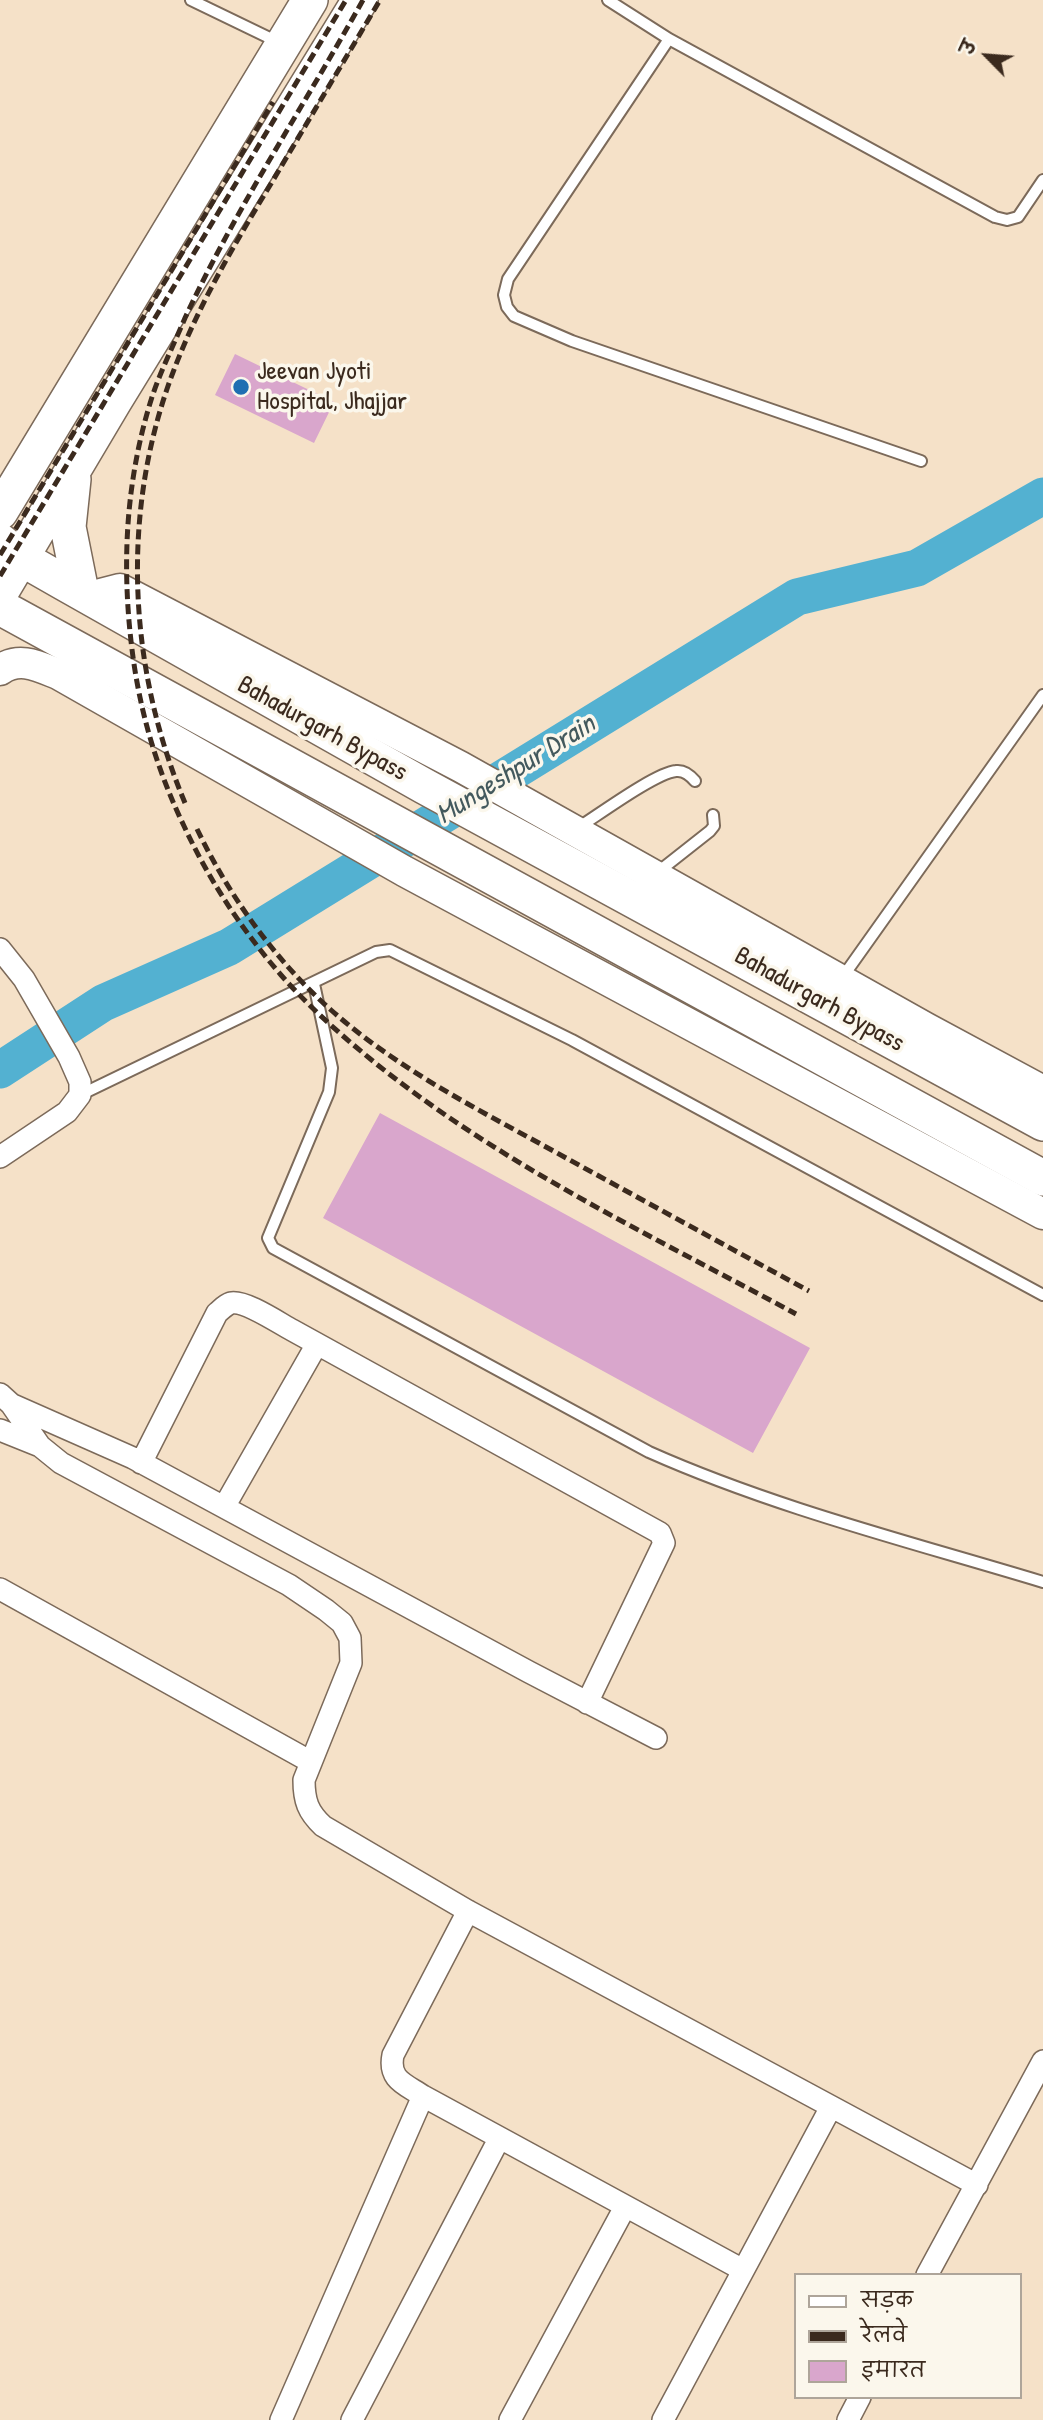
<!DOCTYPE html>
<meta charset="utf-8">
<style>
body{margin:0}
#map{position:relative;width:1043px;height:2420px;overflow:hidden;background:#f5e1c8;font-family:"Patrick Hand","Playpen Sans Deva",sans-serif}
canvas{display:block}
.legend{position:absolute;left:794px;top:2273px;width:228px;height:126px;box-sizing:border-box;background:#fbf7ec;border:2px solid #aea59a;margin:0;padding:9px 12px;list-style:none;font-size:21px;color:#3b2a1e}
.legend li{display:flex;align-items:center;gap:14px;height:35px}
.legend b{width:35px;border:2px solid #aea59a}
.north{position:absolute;left:952px;top:21px;width:70px;height:70px;-webkit-text-stroke:5px #fbf7ec;paint-order:stroke;rotate:295deg;font-size:19px;font-weight:700;line-height:28px;text-align:center;color:#3b2a1e}
.north::after{content:'';display:block;margin:auto;width:24px;height:32px;background:#3b2a1e;clip-path:polygon(50% 0,100% 100%,50% 72%,0 100%)}
</style>
<div id="map">
<canvas width="1043" height="2420"></canvas>
<ul class="legend">
<li><b style="height:9px;background:#fff"></b>सड़क</li>
<li><b style="height:9px;background:#3b2a1e"></b>रेलवे</li>
<li><b style="height:19px;background:#d9a6cc"></b>इमारत</li>
</ul>
<div class="north">उ</div>
</div>
<script>
const c = document.querySelector('canvas').getContext('2d');
c.lineJoin = 'round';
function strokePath(path, color, width, dash) {
  c.strokeStyle = color;
  c.lineWidth = width;
  c.lineCap = dash ? 'butt' : 'round';
  c.setLineDash(dash || []);
  c.stroke(path);
}
function fillPath(path, color) {
  c.fillStyle = color;
  c.fill(path, 'evenodd');
}
function write(font, color, halo, rows, align = 'center') {
  c.font = font + ' "Patrick Hand",sans-serif';
  c.lineWidth = 7;
  c.setLineDash([]);
  c.textBaseline = 'middle';
  c.strokeStyle = halo;
  c.fillStyle = color;
  for (const [text, x, y, turn = 0] of rows) {
    c.save();
    c.translate(x, y);
    c.rotate((+turn || 0) * Math.PI / 180);
    c.textAlign = isNaN(turn) ? turn : align;
    if (halo) c.strokeText(text, 0, 0);
    c.fillText(text, 0, 0);
    c.restore();
  }
}
strokePath(new Path2D(`
 M0,1070L103,1003L229,947L797,597L917,568L1043,496`), '#53b1d1', 37);
fillPath(new Path2D(`
 M235,354L334,402L314,443L215,395Z
 M380,1113L810,1348L753,1453L323,1218Z`), '#d9a6cc');
const service = new Path2D(`
 M191,0L280,43
 M608,0L669,39L995,217L1007,220L1018,217L1043,180
 M669,39L508,279L504,295L507,307L514,316L572,341L921,461
 M576,829C597,816 655,773 676,771C684,770 690,775 695,781
 M658,872L710,831L714,826L713,815
 M842,978L1043,695
 M314,984L332,1068L329,1092L268,1238L273,1248L649,1452C775,1508 911,1542 1043,1582
 M80,1095L376,952L390,950L572,1040L1043,1295`);
const minor = new Path2D(`
 M0,949L24,979L69,1057L80,1082V1095L67,1112L0,1157
 M0,1394L11,1404L40,1446L61,1463L289,1585L326,1610L342,1623L350,1638L351,1663L304,1780C304,1801 308,1812 323,1826L468,1911L977,2185
 M13,1405L133,1458L529,1672L656,1738
 M0,1430L40,1446
 M141,1463L217,1313C222,1309 225,1305 231,1303C245,1300 279,1323 292,1330L660,1533L664,1543L587,1703
 M224,1507L317,1344
 M0,1589L311,1762
 M468,1911L393,2055C388,2080 405,2084 423,2096L743,2270
 M927,2275L1043,2061
 M281,2420L423,2096
 M352,2420L499,2139
 M510,2420L625,2207
 M663,2420L831,2107
 M848,2420L860,2397`);
const secondary = new Path2D(`
 M89,597L120,589L461,767L926,1028L1043,1091
 M0,670C19,656 38,666 58,674L404,871L1043,1214`);
const trunk = new Path2D(`
 M73,479L68,527L81,592
 M0,512L310,0
 M0,541L21,558L63,582L424,786L1043,1123
 M0,593L114,401L360,0
 M0,607L1043,1178`);
strokePath(service, '#7c6a5a', 14);
strokePath(minor, '#7c6a5a', 24);
strokePath(secondary, '#7c6a5a', 33);
strokePath(trunk, '#7c6a5a', 38);
strokePath(service, '#fff', 10);
strokePath(minor, '#fff', 21);
strokePath(secondary, '#fff', 30);
strokePath(trunk, '#fff', 35);
strokePath(new Path2D(`
 M363,0C304,106 236,208 185,318C174,344 161,370 152,397C125,482 121,569 133,657C141,716 158,772 184,826C209,880 242,930 281,975C309,1007 341,1035 374,1062C502,1165 652,1236 796,1314
 M0,555L273,102
 M0,576L346,0
 M185,803C130,672 121,524 167,389C192,316 232,248 272,182C308,121 344,61 380,0
 M197,829C229,896 275,960 331,1010C401,1072 487,1114 568,1159C648,1203 728,1247 809,1291`), '#3b2a1e', 5, [10, 5]);
for (const [x, y, r, color] of [
 [241,387,9,"#1f6fb2"]
]) {
  const dot = new Path2D();
  dot.arc(x, y, r, 0, 2 * Math.PI);
  c.fillStyle = color;
  c.fill(dot);
  strokePath(dot, '#fbf7ec', 2.5);
}
write('26px', '#3b2a1e', '#fbf7ec', [
 ["Jeevan Jyoti",257,372],
 ["Hospital, Jhajjar",257,402]
], 'left');
write('26px', '#3b2a1e', '#fbf7ec', [
 ["Bahadurgarh Bypass",322,729,29],
 ["Bahadurgarh Bypass",819,1000,29]
]);
write('italic 28px', '#43595d', '#fbf7ec', [
 ["Mungeshpur Drain",516,770,-32]
]);
</script>
